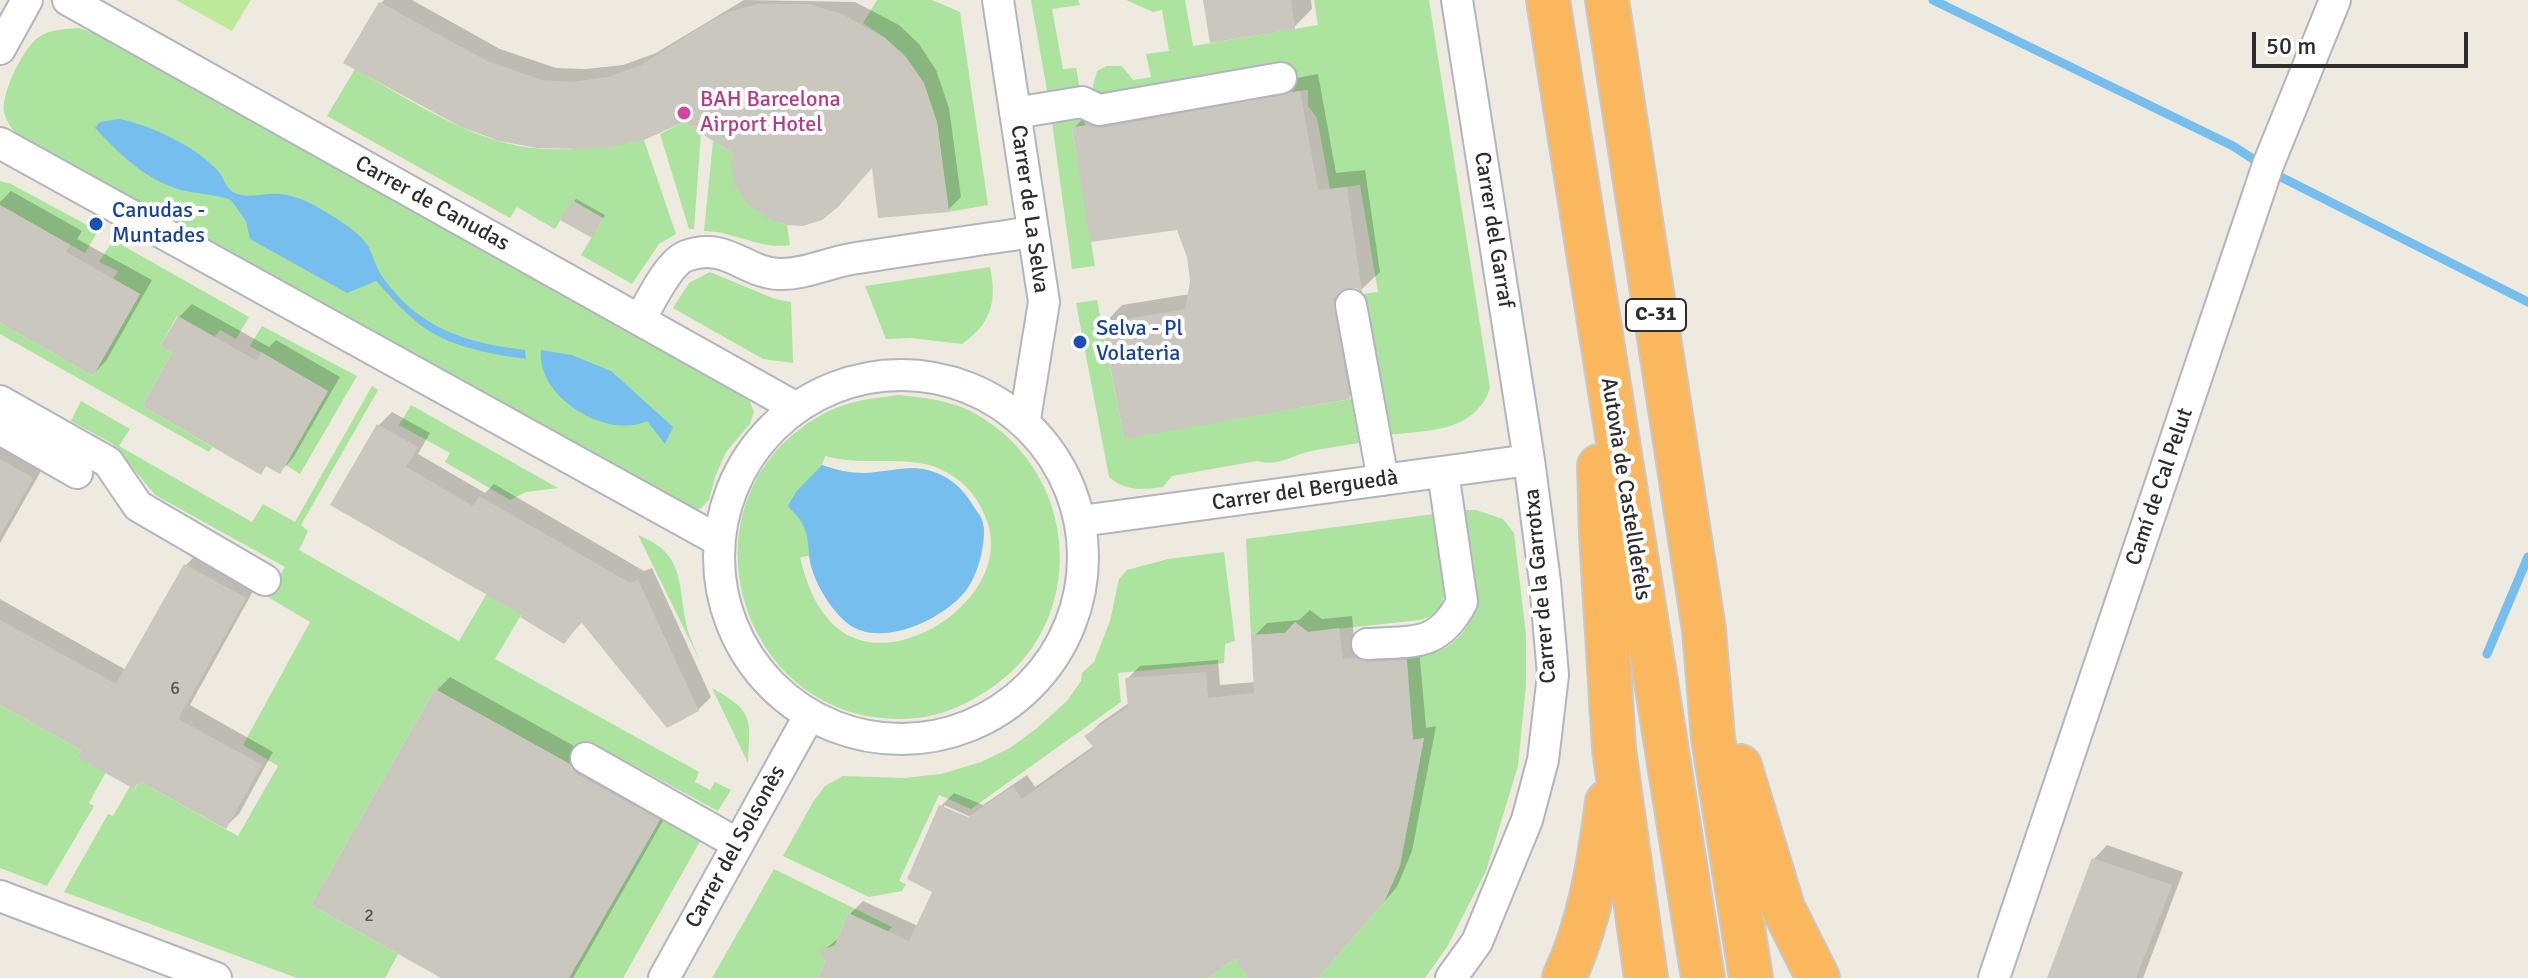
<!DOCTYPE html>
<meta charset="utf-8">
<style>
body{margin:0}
#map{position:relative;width:2528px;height:978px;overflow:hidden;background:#eeeae0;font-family:Signika,sans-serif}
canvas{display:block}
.scale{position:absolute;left:2252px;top:32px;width:216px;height:36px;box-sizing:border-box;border:4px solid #2d2d2d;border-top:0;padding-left:10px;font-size:24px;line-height:28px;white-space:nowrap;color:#2d2d2d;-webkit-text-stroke:6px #fff;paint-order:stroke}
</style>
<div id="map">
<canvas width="2528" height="978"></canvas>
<div class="scale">50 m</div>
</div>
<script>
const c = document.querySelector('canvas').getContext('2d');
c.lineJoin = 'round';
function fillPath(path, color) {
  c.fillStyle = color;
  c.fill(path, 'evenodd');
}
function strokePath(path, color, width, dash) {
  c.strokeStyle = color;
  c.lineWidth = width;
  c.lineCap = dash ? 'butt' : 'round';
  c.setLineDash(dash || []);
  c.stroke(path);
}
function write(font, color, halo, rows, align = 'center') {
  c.font = font + ' Signika,sans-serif';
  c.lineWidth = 8;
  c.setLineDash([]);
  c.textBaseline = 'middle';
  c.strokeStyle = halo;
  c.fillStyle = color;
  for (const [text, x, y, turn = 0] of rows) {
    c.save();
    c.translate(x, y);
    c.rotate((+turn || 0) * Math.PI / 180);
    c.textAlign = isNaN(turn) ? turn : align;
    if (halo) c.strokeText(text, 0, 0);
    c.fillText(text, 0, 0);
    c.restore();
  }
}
fillPath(new Path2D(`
 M877,0H932L960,12L988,205L949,212L937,122L906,57L885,38L863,23Z
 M1031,0H1078L1080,5L1052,9L1063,69L1076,68L1080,90L1048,96Z
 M1126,0H1185L1193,46L1318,25L1314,0H1429L1490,388C1475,433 1428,430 1388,435L1363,294L1378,292L1360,185L1330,189L1317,118L1308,106V90L1292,92L1286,63L1135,89L1121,100L1091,93L1097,71L1107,66H1122L1133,80L1151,77L1146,54L1169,51L1162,10L1153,12Z
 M79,28L99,35L748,397L754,412L750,424L726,452L715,477L709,500L701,508L690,512L24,143C15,133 7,125 4,111C1,93 25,43 42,35C54,29 67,29 79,28Z
 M355,69C401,95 447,125 498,141C545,155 596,149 644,140L676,234L659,244L632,284L581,255L603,219L572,201L555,229L517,207L510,218L327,116Z
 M1084,116L1085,126L1072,128L1095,266L1072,269L1052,122Z
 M684,122L701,133L694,229H689L660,134Z
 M713,141L733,154C727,192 753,214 787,225L790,245C760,250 734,231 704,231Z
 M0,181L11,184L98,231L85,253L0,205Z
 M113,240L249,317L236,339L220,330L214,337L177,316L160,346L172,353L142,406L212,447L209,452L0,334V323L93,376L140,294L113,279L118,271L99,262Z
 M990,267C997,301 992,323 962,344L911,338L886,339L865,286Z
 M710,272L775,299L791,302L793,363L763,359L673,308L689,283Z
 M1097,300L1124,438L1351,399L1359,443C1342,446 1324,448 1307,452C1289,457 1276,467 1257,461L1172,476L1163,487C1141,490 1125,491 1109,477L1076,303Z
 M262,326L357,376L300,474L286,465L328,391L250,346Z
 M372,386L378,390L301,525L308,531L299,550L459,641L523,532L558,553L495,659L699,772L695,782L710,790L715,782L731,790L718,811L588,741L573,766L435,689L311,905L398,954L385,978H297L64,892L108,814L113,816L130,786L135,789L139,781L238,836L278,766L243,745L310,622L268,597L285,567L155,495L113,444L71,421L81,401L130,429L119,446L252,522L263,504L295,522Z
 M898,395C925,398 951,400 974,413C1082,472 1091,627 985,692C965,705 942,715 918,718C741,736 667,499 823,414C847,401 872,398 898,395ZM825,456C863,467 907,454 940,469C962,479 976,494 985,516C1020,593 895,679 836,627C816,609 806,583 800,557L809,556C812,574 821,590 832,605C837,612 845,622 853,627C887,646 946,618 967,589C974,578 978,568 981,556C983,545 986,531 982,520C980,515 975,509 972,504C966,494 957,484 947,478C916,460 894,472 864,473C849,473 836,470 822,465Z
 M411,405L558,488L526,492L510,500L445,462L450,453L399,425Z
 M1464,510H1476L1503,519L1514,533L1526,635V685L1518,766L1486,871L1447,947L1425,978H1318L1384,902L1400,866L1424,738L1413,740L1406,655C1418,654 1433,654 1443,649C1494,623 1471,554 1464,510Z
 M1434,514C1438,536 1454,595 1437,612C1433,616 1425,618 1420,620L1308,632L1295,622L1285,633L1251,635L1246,539Z
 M638,535C682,553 678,577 685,618C687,633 695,648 700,661Z
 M1224,552L1235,641L1225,644L1224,663L1118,673L1121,702L971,809L939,795L899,881L906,884L902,891L869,897L783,856L813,802L825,786L843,776L905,778L941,774L981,762L1010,748L1037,728L1067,701L1081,681L1082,673L1094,662L1110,621L1119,579L1127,570L1168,559Z
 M712,688C753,711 751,718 748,763Z
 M0,705L81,750L77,757L106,772L89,803L94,806L47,886L0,868Z
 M662,816L702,838L623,978H569Z
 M774,869L892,927L888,932L848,913L835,945L821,951L825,961L818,978H712Z
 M1235,959L1248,978H1208Z`), '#ace39e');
fillPath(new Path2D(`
 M176,0H251L232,31Z`), '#bdea9a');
fillPath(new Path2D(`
 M119,119C151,125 197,147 219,172C224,179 226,188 233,192C246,200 266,192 281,194C290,195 302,199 310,203C326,212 359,230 368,246C374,257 376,269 384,279C420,329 467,343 525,350L526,359C485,353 442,346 411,317C398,306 388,293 376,281L347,293L250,239L246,221L231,200C215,194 198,194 181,190C144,179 121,155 95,128L100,122Z
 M541,350L572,355L611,371L673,427L665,444L647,421C607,440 536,397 541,350Z
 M822,465C836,470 849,473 864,473C894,472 916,460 947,478C957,484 966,494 972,504C975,509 980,515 982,520C985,528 984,541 982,550C979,565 975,577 967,589C946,618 886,646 853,627C833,615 814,583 810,561C808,550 809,536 803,525C800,518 793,512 788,506L796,492Z`), '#76beed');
fillPath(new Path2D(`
 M384,0H412L500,49L556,68L586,69L623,65L656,53L744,0L855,2L899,25L919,44L936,70L949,108L961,197L948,210L874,165L736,153L684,119L610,145L381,3Z
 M1205,0H1311L1312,9L1294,27Z
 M1318,74L1336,173L1365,170L1380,272L1362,289L1351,286L1367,379L1349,397L1104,324L1122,305L1190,294L1192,281L1189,256L1179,228L1074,128L1092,110H1122Z
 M11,191L82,231L77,239L152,280L106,361L93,374L0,321V202Z
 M576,199L605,215L594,233L573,202Z
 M192,304L269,347L276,340L340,377L293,458L280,472L268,465L260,472L175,352L179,317Z
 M392,412L430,433L418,454L485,493L494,484L644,571L652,568L711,697L698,710L583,621L564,642L524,614L333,505L379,425Z
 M0,439L45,464L0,543Z
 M199,552L257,584L190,705L273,752L239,814L225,827L141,780L134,786L83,749L0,702V599L126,670L186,565Z
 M1310,610L1322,619L1352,616L1355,647L1419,648L1426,728L1436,726L1412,851L1397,887L1317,978H1251L1235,956L1205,978H820L827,961L823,951L841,936L850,914L863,901L918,926L934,891L941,806L954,793L983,805L1027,775L1035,787L1095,745L1087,736L1100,723L1129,703L1127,679L1140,666L1218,660L1220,685L1256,682L1254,636L1267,623L1299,620ZM944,805L978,820L976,823L944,809Z
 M450,677L583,751L671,807L573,978H445L437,690Z
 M2107,845L2183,872L2143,978H2049L2094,859Z`), '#0003');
strokePath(new Path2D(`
 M1933,0L2233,146L2253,159
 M2271,172L2528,302
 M2487,654L2528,557`), '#76beed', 9);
fillPath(new Path2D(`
 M1203,0H1291L1295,29L1210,43Z
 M379,2L487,61L542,80L571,82L608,77L641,65L706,24L729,12L757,4H809L842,14L885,38L906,57L924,83L937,122L949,212L878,218L872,168L838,207L822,220L803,226L787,225L767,218L747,204L735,186L731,167L733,154L684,122L644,140L611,147L578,149L537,148L499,141L461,127L343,63Z
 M1300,91L1318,190L1347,187L1362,292L1356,288H1347L1333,299L1350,399L1124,439L1102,323L1185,309L1190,281L1187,257L1177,230L1090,242L1072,127L1089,125L1102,128Z
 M572,200L603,218L592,238L560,220Z
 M0,205L70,245L66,252L140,294L93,376L0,323Z
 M178,316L257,361L261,352L328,391L280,474L266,466L261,475L142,406L172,353L160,346Z
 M377,424L418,447L406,467L473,506L479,496L630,583L638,580L699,711L667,728L581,622L564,644L520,617L522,615L330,505Z
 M0,459L33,478L0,536Z
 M184,564L246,598L178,719L262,765L226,829L139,781L134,789L77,757L81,750L0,705V620L116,684Z
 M1295,622L1308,632L1339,628L1343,659L1356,658L1368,662L1407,660L1413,740L1424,738L1400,866L1384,902L1318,978H1248L1235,959L1208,978H818L825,961L820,951L835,945L848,913L909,941L932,892L907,879L939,805L968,817L1013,786L1022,799L1094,748L1084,736L1128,707L1125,678L1206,672L1208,698L1254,693L1251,635L1285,633Z
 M435,689L570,764L577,774L660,820L569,978H441L311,905Z
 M2092,858L2172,885L2136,978H2047Z`), '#cac8be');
const minor = new Path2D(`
 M68,0L795,407
 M998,0L1044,302L1025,419
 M0,49L27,0
 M1015,113L1082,102L1099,110L1281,78
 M0,143L718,540
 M1351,305L1383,480
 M640,320C649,304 668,263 686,256C726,241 745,273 779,274C803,275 828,263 851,259C912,249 973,241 1033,232
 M719 557a182 182 0 1 1 364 0a182 182 0 1 1-364 0Z
 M0,401L108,462L138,506L265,580
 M0,429L77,473
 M1081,521L1529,460
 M1367,644C1413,641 1438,648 1462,602L1443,472
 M586,758L738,844
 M0,896L216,978
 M664,978L809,716
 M1451,978L1477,942L1527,820L1543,760L1553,675L1545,582L1529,460L1457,0
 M1994,978L2268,165L2335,0`);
const highway = new Path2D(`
 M1548,0L1703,978
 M1607,0L1704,630L1713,738L1751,978
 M1599,466L1601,535L1614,749L1646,978
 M1740,766L1783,908L1818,978
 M1564,978C1590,922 1599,863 1607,802`);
strokePath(minor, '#b3b4c0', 34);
strokePath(highway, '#c8c8c8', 46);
strokePath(minor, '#fff', 30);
strokePath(highway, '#fbb75d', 42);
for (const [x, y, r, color] of [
 [684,113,8,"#d1479c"],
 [96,224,8,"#1a4fb4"],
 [1080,342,8,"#1a4fb4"]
]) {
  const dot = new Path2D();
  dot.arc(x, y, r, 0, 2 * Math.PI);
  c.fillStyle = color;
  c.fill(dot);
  strokePath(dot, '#fff', 3);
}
write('18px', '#545451', null, [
 ["6",175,689],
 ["2",369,916]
]);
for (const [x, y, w] of [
 [1656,315,60]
]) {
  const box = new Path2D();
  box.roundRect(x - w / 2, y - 16, w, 32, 6);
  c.fillStyle = '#fff';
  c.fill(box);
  strokePath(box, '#2d2d2d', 2);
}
write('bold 20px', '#2d2d2d', null, [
 ["C-31",1656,315]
]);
write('22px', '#b23c85', '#fff', [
 ["BAH Barcelona",700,100],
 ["Airport Hotel",700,125]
], 'left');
write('22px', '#2d2d2d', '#fff', [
 ["Carrer de Canudas",432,204,29],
 ["Carrer de La Selva",1029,209,82],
 ["Carrer del Garraf",1493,230,81],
 ["Camí de Cal Pelut",2160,487,-71],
 ["Autovia de Castelldefels",1625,489,81],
 ["Carrer del Berguedà",1305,491,-8],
 ["Carrer de la Garrotxa",1541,586,-95],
 ["Carrer del Solsonès",736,847,-61]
]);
write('22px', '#164399', '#fff', [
 ["Canudas -",112,211],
 ["Muntades",112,236],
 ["Selva - Pl",1096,329],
 ["Volateria",1096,354]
], 'left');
</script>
